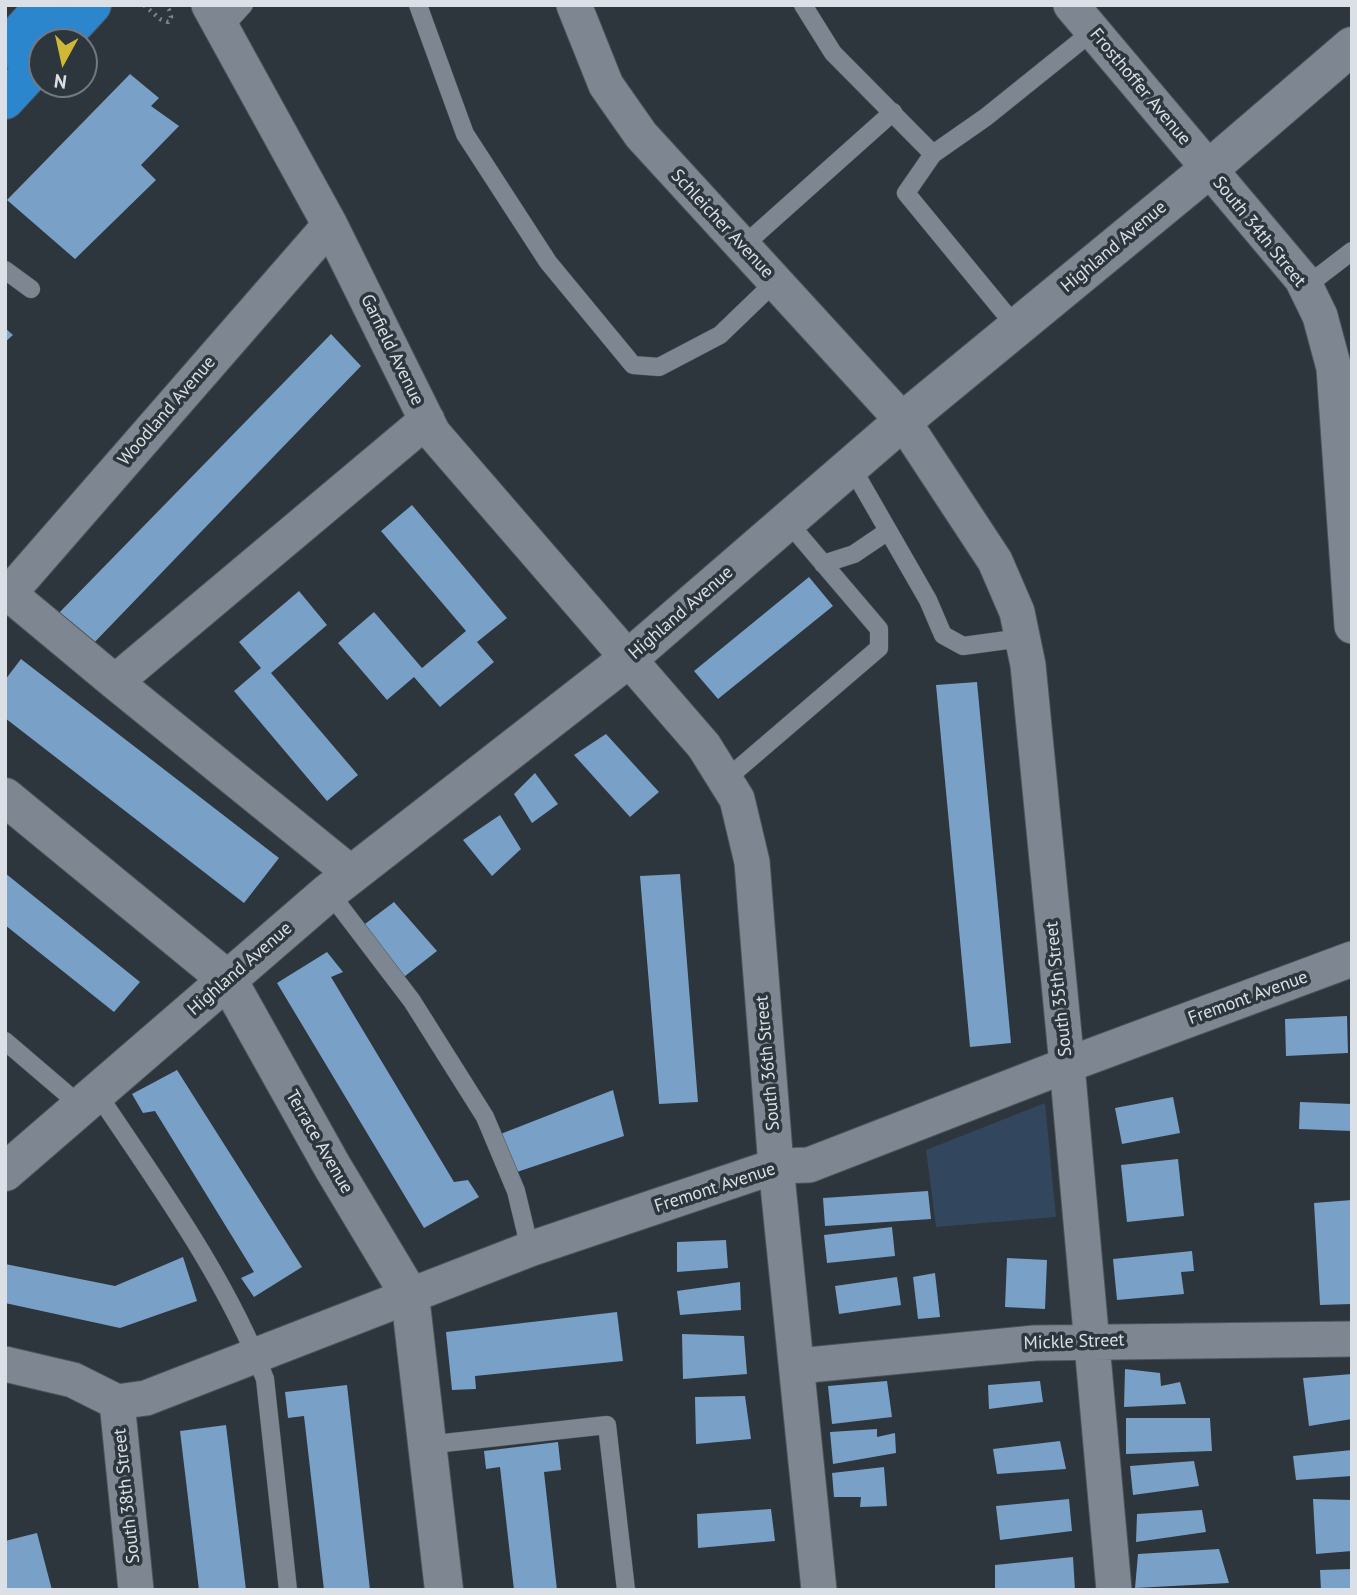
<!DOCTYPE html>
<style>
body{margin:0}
#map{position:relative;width:1357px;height:1595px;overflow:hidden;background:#2d353d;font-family:"PT Sans",sans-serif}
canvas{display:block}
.frame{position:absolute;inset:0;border:7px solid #dbe0e6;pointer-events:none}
.north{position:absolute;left:28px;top:28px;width:70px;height:70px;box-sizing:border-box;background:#2d353d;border:2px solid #737981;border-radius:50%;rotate:188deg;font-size:19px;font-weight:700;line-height:28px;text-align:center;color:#dbe0e6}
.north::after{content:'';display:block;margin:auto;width:24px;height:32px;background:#cfb837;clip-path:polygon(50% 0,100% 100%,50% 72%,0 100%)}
</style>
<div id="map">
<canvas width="1357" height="1595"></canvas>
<div class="frame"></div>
<div class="north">N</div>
</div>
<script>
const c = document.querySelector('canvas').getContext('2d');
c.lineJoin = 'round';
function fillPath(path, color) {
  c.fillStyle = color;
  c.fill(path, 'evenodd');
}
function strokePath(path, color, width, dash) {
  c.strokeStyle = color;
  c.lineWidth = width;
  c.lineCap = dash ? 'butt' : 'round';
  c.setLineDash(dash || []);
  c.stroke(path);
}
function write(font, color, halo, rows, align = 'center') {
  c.font = font + ' "PT Sans",sans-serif';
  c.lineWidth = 7;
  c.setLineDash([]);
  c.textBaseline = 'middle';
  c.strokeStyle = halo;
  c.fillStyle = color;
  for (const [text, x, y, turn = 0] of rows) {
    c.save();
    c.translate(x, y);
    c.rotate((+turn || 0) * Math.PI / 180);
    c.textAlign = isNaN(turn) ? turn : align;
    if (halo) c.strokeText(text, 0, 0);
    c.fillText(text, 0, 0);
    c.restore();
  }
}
fillPath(new Path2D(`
 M1045,1103L1056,1217L936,1227L926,1150Z`), '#32475d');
fillPath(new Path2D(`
 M130,74L159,98L151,106L179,126L141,165L156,180L75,259L7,200Z
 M5,328L13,335L5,342Z
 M331,334L361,366L89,648L56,616Z
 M412,505L507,618L477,642L494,662L440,707L414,677L387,700L338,643L374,612L422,668L466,631L381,531Z
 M809,577L833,606L718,699L694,671Z
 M299,591L327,625L271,673L358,775L327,801L234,691L261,668L239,642Z
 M21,659L279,858L244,903L5,718V680Z
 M977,682L1011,1043L970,1047L936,685Z
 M606,734L659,792L630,817L574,755Z
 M535,773L558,804L532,823L514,794Z
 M500,815L521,849L492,876L463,840Z
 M5,873L140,982L114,1012L5,925Z
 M680,874L698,1102L659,1104L640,876Z
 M394,902L437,951L400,980L361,927Z
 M327,952L343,972L331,977L454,1182L468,1180L479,1197L424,1228L277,983Z
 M1347,1016L1348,1053L1286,1056L1285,1019Z
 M177,1070L302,1267L254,1297L241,1278L254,1272L155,1111L143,1113L132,1094Z
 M613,1090L624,1136L514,1173L498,1135Z
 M1173,1097L1180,1133L1122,1144L1115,1108Z
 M1300,1102L1352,1104V1131L1299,1129Z
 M1178,1159L1184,1216L1127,1222L1121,1165Z
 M928,1191L931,1219L825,1226L823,1198Z
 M1352,1200V1304L1320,1305L1314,1203Z
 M892,1227L895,1256L827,1263L824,1235Z
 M726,1240L728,1268L677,1272V1242Z
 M1192,1251L1194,1271L1181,1272L1184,1294L1117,1300L1113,1259Z
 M183,1257L197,1301L120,1328L5,1303V1264L115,1286Z
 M1007,1258L1047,1260L1045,1309L1005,1307Z
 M935,1273L940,1317L918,1319L913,1277Z
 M897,1277L901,1305L839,1314L835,1286Z
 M740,1282L741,1310L680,1315L677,1291Z
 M617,1312L623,1361L475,1376L476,1389L452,1390L446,1332Z
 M682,1334L744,1336L747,1374L683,1379Z
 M1125,1369L1160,1373L1161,1386L1180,1382L1186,1404L1124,1407Z
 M1352,1374V1419L1309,1426L1303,1378Z
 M887,1381L892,1417L832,1424L828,1386Z
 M1040,1381L1043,1402L989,1409L988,1385Z
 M347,1385L370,1590H324L304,1416L288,1418L285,1392Z
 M745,1396L751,1439L696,1444L695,1397Z
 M1126,1418H1210L1212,1451L1126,1454Z
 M226,1425L246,1590H199L180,1431Z
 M877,1429V1437L895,1433L896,1453L833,1464L830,1432Z
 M1060,1441L1066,1469L997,1474L993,1449Z
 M558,1442L561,1470L544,1472L557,1590H514L500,1467L486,1469L484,1451Z
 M1352,1450V1476L1296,1480L1293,1456Z
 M1194,1461L1199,1486L1133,1495L1130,1466Z
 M884,1467L887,1506L860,1507L861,1497H834L832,1473Z
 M1069,1499L1072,1531L1000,1540L996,1506Z
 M1313,1499L1352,1500V1551L1316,1554Z
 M771,1509L775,1541L698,1548L697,1514Z
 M1202,1510L1206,1532L1136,1542L1137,1514Z
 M37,1533L52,1590H5V1541Z
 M1219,1549L1229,1583L1135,1588L1138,1554Z
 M1073,1557L1075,1590H995V1565Z
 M1352,1569V1590H1321L1320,1570Z`), '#79a0c7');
const service = new Path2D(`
 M418,5L465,134L548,262L633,365L659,367L720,335L775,282
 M803,5L833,53L933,154L986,117L1093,31
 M222,29L244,5
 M933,154L906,193L1017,328
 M743,246L893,112
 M5,270L31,289
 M1305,287L1352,251
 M851,466L928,600L943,635L963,646L1022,638
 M823,564L854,554L888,531
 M725,780L879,648V629L787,521
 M329,892L412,1001L485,1117L516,1191L530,1249
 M5,1041L81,1106
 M97,1093C157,1183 226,1277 265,1379L288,1590
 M426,1445L607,1425L626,1590`);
const minor = new Path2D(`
 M209,5L330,225L433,433L704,746L737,799L752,862L776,1166L819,1590
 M574,5L606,85L641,135L903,421L995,561L1017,612L1028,665L1067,1065L1114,1590
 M1071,5L1302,279L1320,316L1334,368L1352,626
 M8,593L115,682L352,874
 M5,598L330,225
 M115,682L427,420
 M5,1364L73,1380L117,1402
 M798,1366L1035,1343L1352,1339
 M117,1402L146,1398L530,1249L776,1166L809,1165L1067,1065L1352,959
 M117,1402L136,1590`);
const tertiary = new Path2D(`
 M5,797L228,980L332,1166L410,1296L444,1590
 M5,1172L329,892L628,659L903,421L1209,169L1352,46`);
const trunk = new Path2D(`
 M58,42L92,5
 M5,49L45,5
 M5,100L42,60`);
strokePath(service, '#4c545a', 19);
strokePath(minor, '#4c545a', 37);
strokePath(tertiary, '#4c545a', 40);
strokePath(trunk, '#4c545a', 40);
strokePath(new Path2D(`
 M144,5L160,19L168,22L171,17L169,10L164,5`), '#7e848b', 4.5, [2, 5]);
strokePath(service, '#7e8791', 18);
strokePath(minor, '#7e8791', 35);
strokePath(tertiary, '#7e8791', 38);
strokePath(trunk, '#2c86cd', 38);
write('18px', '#dbe0e6', '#2d353d', [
 ["Frosthoffer Avenue",1140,87,50],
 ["Schleicher Avenue",722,224,47],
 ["South 34th Street",1259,232,51],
 ["Highland Avenue",1114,247,-40],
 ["Garfield Avenue",392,350,64],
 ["Woodland Avenue",167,411,-49],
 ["Highland Avenue",681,613,-41],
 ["Highland Avenue",240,969,-41],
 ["South 35th Street",1059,989,-96],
 ["Fremont Avenue",1248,998,-20],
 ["South 36th Street",768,1063,-95],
 ["Terrace Avenue",319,1142,60],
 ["Fremont Avenue",715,1188,-18],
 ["Mickle Street",1074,1342,-2],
 ["South 38th Street",127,1496,-96]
]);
</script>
